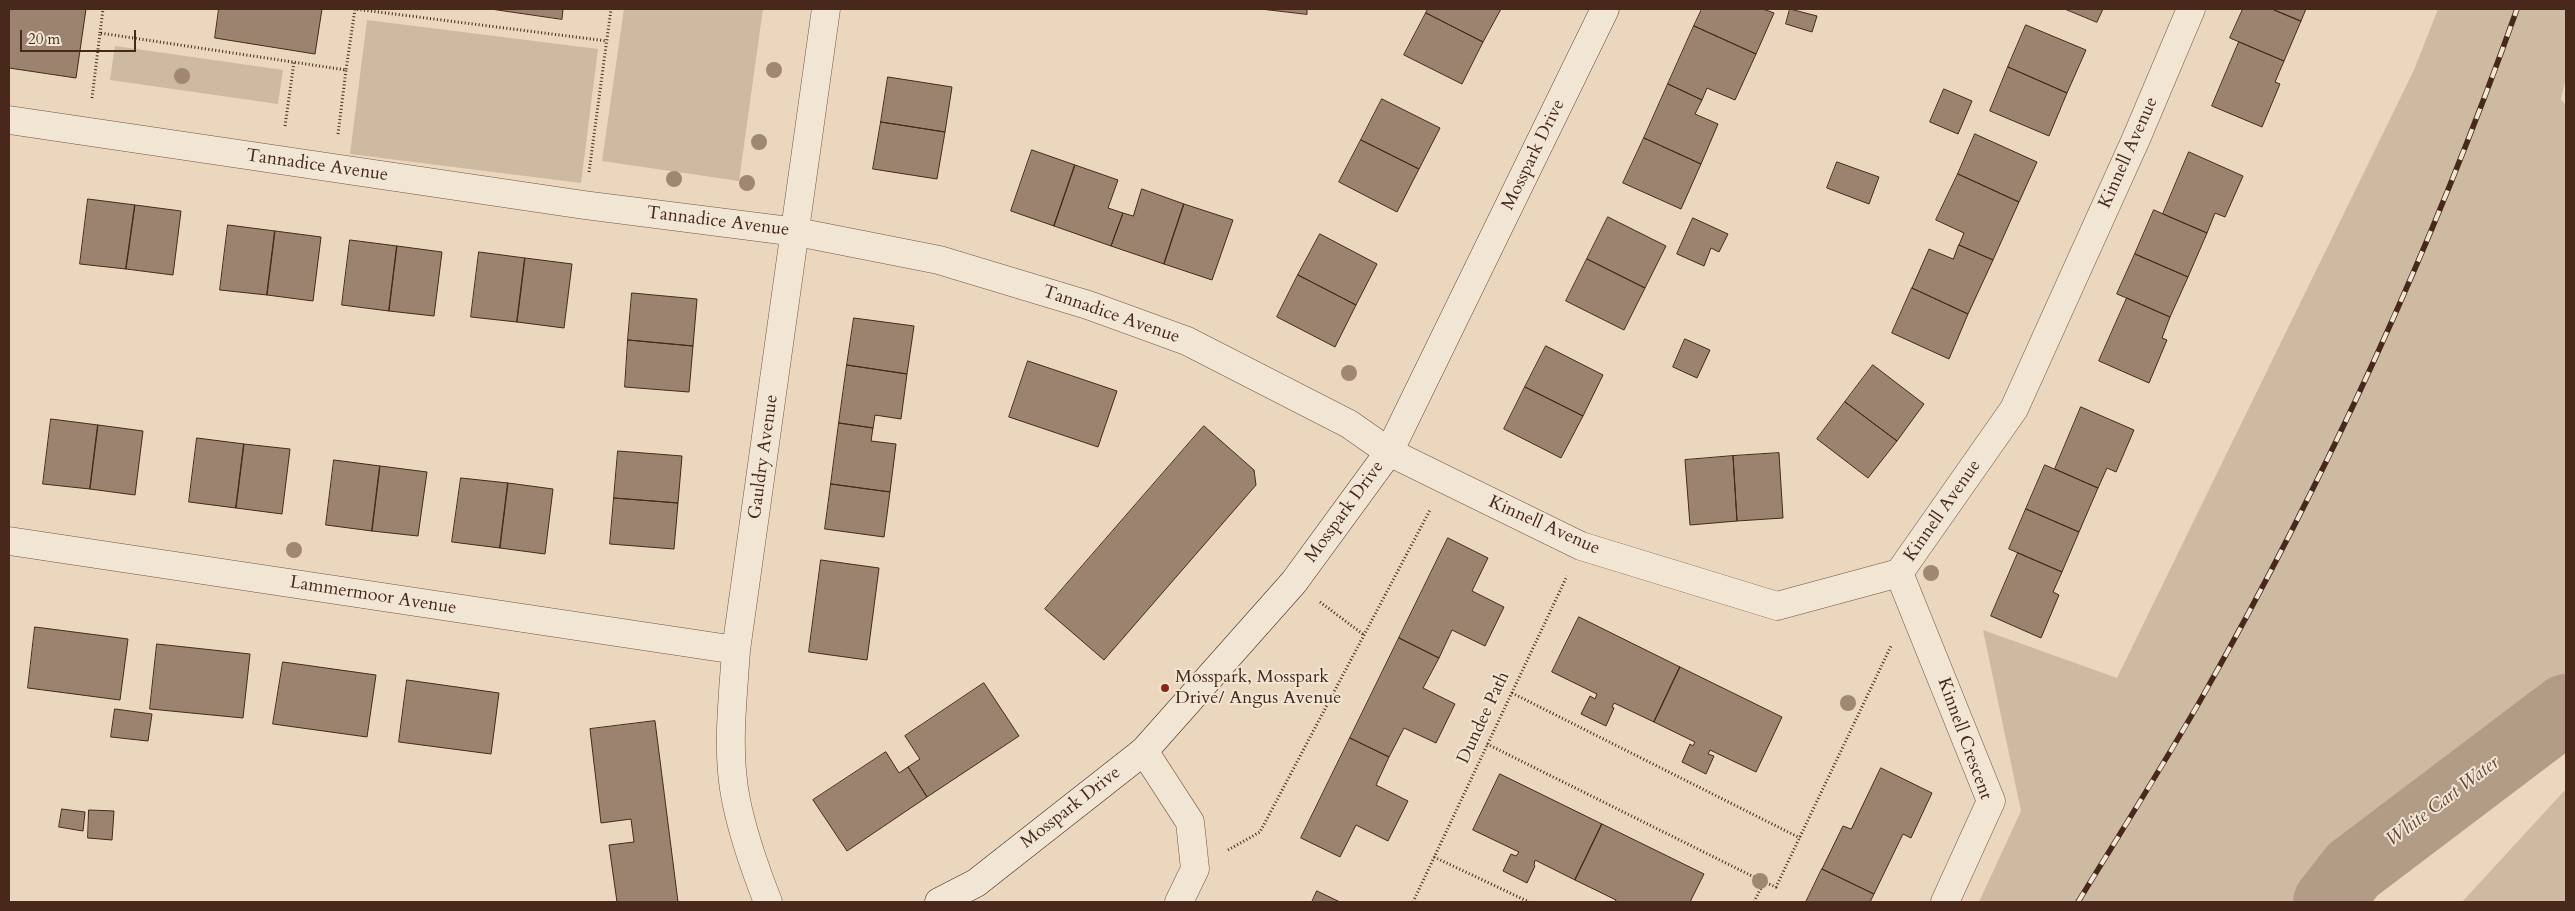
<!DOCTYPE html>
<style>
body{margin:0}
#map{position:relative;width:2575px;height:911px;overflow:hidden;background:#ead7bd;font-family:Cardo,serif}
canvas{display:block}
.frame{position:absolute;inset:0;border:10px solid #47281a;pointer-events:none}
.scale{position:absolute;left:20px;top:30px;width:116px;height:22px;box-sizing:border-box;border:2px solid #47281a;border-top:0;padding-left:6px;font-size:15px;line-height:18px;white-space:nowrap;color:#47281a;-webkit-text-stroke:4px #f1e5d4;paint-order:stroke}
</style>
<div id="map">
<canvas width="2575" height="911"></canvas>
<div class="frame"></div>
<div class="scale">20 m</div>
</div>
<script>
const c = document.querySelector('canvas').getContext('2d');
c.lineJoin = 'round';
function fillPath(path, color) {
  c.fillStyle = color;
  c.fill(path, 'evenodd');
}
function strokePath(path, color, width, dash) {
  c.strokeStyle = color;
  c.lineWidth = width;
  c.lineCap = dash ? 'butt' : 'round';
  c.setLineDash(dash || []);
  c.stroke(path);
}
function write(font, color, halo, rows, align = 'center') {
  c.font = font + ' Cardo,serif';
  c.lineWidth = 4;
  c.setLineDash([]);
  c.textBaseline = 'middle';
  c.strokeStyle = halo;
  c.fillStyle = color;
  for (const [text, x, y, turn = 0] of rows) {
    c.save();
    c.translate(x, y);
    c.rotate((+turn || 0) * Math.PI / 180);
    c.textAlign = isNaN(turn) ? turn : align;
    if (halo) c.strokeText(text, 0, 0);
    c.fillText(text, 0, 0);
    c.restore();
  }
}
fillPath(new Path2D(`
 M624,9H763L739,181L602,161Z
 M2438,9H2566V78L2561,99L2566,106V682L2331,859L2299,902H1979L2021,811L1983,630L2117,678L2414,70Z
 M367,20L598,49L581,183L350,154Z
 M115,46L283,70L278,104L110,80Z
 M2566,789V902H2462Z`), '#ceb9a1');
strokePath(new Path2D(`
 M2328,902L2353,870L2566,709`), '#b39c86', 70);
const building = new Path2D(`
 M9,9H86L76,78L9,68Z
 M219,9H322L315,54L215,38Z
 M491,9H563L562,19Z
 M1261,9H1307V14Z
 M1428,9H1501L1483,42L1426,13Z
 M1702,9H1763L1774,13L1756,54L1694,26Z
 M1790,9L1817,16L1812,32L1786,24Z
 M2065,9H2103L2097,22Z
 M2243,9H2272L2301,21L2284,61L2230,38Z
 M2272,9H2306L2301,21Z
 M1426,13L1483,42L1462,84L1404,55Z
 M2026,25L2086,50L2067,93L2008,67Z
 M1694,26L1756,54L1735,100L1707,88L1702,100L1668,84Z
 M2239,42L2284,61L2275,82L2280,84L2262,127L2212,106Z
 M2008,67L2067,93L2049,136L1990,111Z
 M888,77L952,87L945,132L881,122Z
 M1668,84L1702,100L1695,114L1718,124L1701,164L1644,138Z
 M1944,89L1972,101L1958,134L1930,122Z
 M1382,99L1440,128L1419,169L1361,140Z
 M881,122L945,132L937,179L873,169Z
 M1975,134L2037,162L2019,202L1958,174Z
 M1644,138L1701,164L1681,209L1623,183Z
 M1361,140L1419,169L1397,212L1339,182Z
 M1032,150L1075,165L1054,226L1011,211Z
 M2189,152L2243,176L2225,217L2215,213L2207,233L2163,214Z
 M1837,162L1879,177L1869,204L1827,188Z
 M1075,165L1118,180L1108,208L1123,213L1111,246L1054,226Z
 M1958,174L2019,202L1993,260L1959,245L1964,233L1936,220Z
 M1142,189L1184,204L1164,264L1111,246L1123,213L1133,216Z
 M88,199L135,205L126,269L80,264Z
 M1184,204L1233,220L1212,280L1164,264Z
 M135,205L181,211L173,275L126,269Z
 M2154,210L2207,233L2188,277L2135,254Z
 M1608,217L1666,246L1645,288L1587,259Z
 M1693,218L1728,234L1719,252L1711,248L1704,266L1677,254Z
 M228,225L275,231L267,295L220,290Z
 M275,231L321,237L313,301L267,295Z
 M1320,234L1377,264L1356,305L1298,275Z
 M350,240L397,246L389,311L342,305Z
 M1959,245L1993,260L1968,314L1912,288L1929,249L1953,259Z
 M397,246L442,252L434,316L389,311Z
 M479,252L525,258L517,322L471,317Z
 M2135,254L2188,277L2170,317L2117,294Z
 M525,258L572,264L564,328L517,322Z
 M1587,259L1645,288L1624,330L1566,301Z
 M1298,275L1356,305L1335,347L1277,317Z
 M1912,288L1968,314L1949,359L1892,333Z
 M632,293L697,299L693,346L628,340Z
 M2127,298L2170,317L2162,338L2167,340L2149,383L2099,361Z
 M854,318L914,326L907,374L847,365Z
 M1685,339L1710,350L1697,378L1673,367Z
 M628,340L693,346L689,392L625,387Z
 M1546,346L1603,375L1583,416L1525,387Z
 M1028,361L1117,391L1098,447L1009,417Z
 M847,365L907,374L901,419L875,415L873,428L839,423Z
 M1873,365L1924,404L1897,441L1845,402Z
 M1525,387L1583,416L1561,458L1504,429Z
 M1845,402L1897,441L1868,478L1817,439Z
 M2081,407L2134,430L2116,472L2107,468L2098,488L2055,469Z
 M51,419L98,425L90,489L43,484Z
 M839,423L873,428L871,441L896,444L890,492L831,484Z
 M98,425L143,431L135,495L90,489Z
 M1204,426L1254,470L1256,485L1104,660L1045,609Z
 M197,438L244,444L236,508L189,502Z
 M244,444L290,449L282,514L236,508Z
 M618,451L682,456L678,503L614,498Z
 M1779,453L1783,518L1737,521L1733,456Z
 M1733,456L1737,521L1690,525L1685,460Z
 M334,460L380,466L372,531L326,525Z
 M2045,465L2098,488L2079,532L2026,509Z
 M380,466L427,472L418,536L372,531Z
 M461,478L508,483L500,548L452,542Z
 M508,483L553,489L545,554L500,548Z
 M831,484L890,492L884,537L825,529Z
 M614,498L678,503L674,549L610,544Z
 M2026,509L2079,532L2062,572L2009,549Z
 M1448,538L1488,558L1472,591L1504,607L1485,646L1452,630L1439,658L1399,638Z
 M2018,553L2062,572L2053,592L2059,595L2041,638L1991,616Z
 M821,560L879,568L867,660L809,652Z
 M1579,617L1680,667L1654,722L1614,703L1612,707L1614,708L1606,726L1581,714L1590,696L1595,699L1597,694L1552,672Z
 M35,627L128,639L120,700L28,688Z
 M1399,638L1439,658L1423,688L1455,704L1436,743L1404,728L1389,757L1350,738Z
 M157,644L250,654L243,718L150,709Z
 M283,662L376,675L367,737L273,724Z
 M1680,667L1782,717L1756,772L1710,750L1708,754L1714,756L1706,774L1682,762L1690,744L1693,746L1695,742L1654,722Z
 M407,680L499,693L491,754L399,742Z
 M984,683L1019,736L927,797L908,767L920,759L905,736Z
 M115,709L152,714L148,741L111,737Z
 M655,721L678,902H617L609,845L634,842L631,819L601,823L590,729Z
 M1350,738L1389,757L1376,785L1408,801L1388,841L1356,825L1340,857L1301,838Z
 M886,752L899,773L908,767L927,797L847,851L813,800Z
 M1881,768L1932,793L1911,838L1903,834L1874,894L1822,869L1843,826L1851,829Z
 M1500,774L1602,824L1575,880L1535,860L1534,865L1535,866L1527,883L1503,871L1511,854L1516,856L1519,852L1473,830Z
 M62,809L85,812L83,831L59,827Z
 M89,810L114,811L112,840L88,838Z
 M1602,824L1704,874L1690,902H1615L1616,900L1575,880Z
 M1822,869L1874,894L1870,902H1806Z
 M1317,891L1340,902H1312Z`);
fillPath(building, '#9c836f');
strokePath(building, '#47281a', 1);
const street = new Path2D(`
 M9,120L584,205L797,232L939,260L1088,305L1187,341L1349,424L1389,452L1581,546L1777,606L1899,573L2014,409L2136,139L2191,9
 M9,541L736,650
 M1899,573L1991,801L1945,902
 M1144,751L1190,822L1195,869L1179,902
 M768,902C755,869 743,835 736,800C726,751 733,699 736,650L826,9`);
const secondary = new Path2D(`
 M939,902L976,883L1144,751L1294,582L1389,452L1605,9`);
strokePath(street, '#705443', 29);
strokePath(secondary, '#47281a', 29);
strokePath(new Path2D(`
 M100,33L103,9
 M92,98L100,33L346,70L355,9L607,41
 M285,126L294,62
 M338,134L346,70
 M589,172L611,9
 M1320,602L1364,635
 M1512,693L1800,838
 M1487,744L1764,882
 M1228,850L1260,832L1430,510
 M1434,857L1529,902
 M1413,902L1567,576
 M1754,902L1764,882L1776,887L1891,646`), '#47281a', 3, [1, 2.5]);
strokePath(street, '#f1e5d4', 28);
strokePath(secondary, '#f1e5d4', 28);
const rail = new Path2D(`
 M2078,902C2119,835 2161,769 2200,701C2325,480 2432,248 2517,9`);
strokePath(rail, '#47281a', 5.5);
strokePath(rail, '#f1e5d4', 4, [11]);
c.fillStyle = '#9f8772';
for (const [x, y] of [
 [774,70],
 [182,76],
 [759,142],
 [674,179],
 [747,183],
 [1349,373],
 [294,550],
 [1931,573],
 [1848,703],
 [1760,881]
]) {
  c.beginPath();
  c.arc(x, y, 8, 0, 2 * Math.PI);
  c.fill();
}
for (const [x, y, r, color] of [
 [1165,688,5,"#8f2418"]
]) {
  const dot = new Path2D();
  dot.arc(x, y, r, 0, 2 * Math.PI);
  c.fillStyle = color;
  c.fill(dot);
  strokePath(dot, '#f1e5d4', 2);
}
write('18px', '#47281a', '#f1e5d4', [
 ["Kinnell Avenue",2129,153,-66],
 ["Mosspark Drive",1534,155,-64],
 ["Tannadice Avenue",317,166,8],
 ["Tannadice Avenue",718,222,7],
 ["Tannadice Avenue",1111,315,19],
 ["Gauldry Avenue",764,457,-82],
 ["Kinnell Avenue",1943,511,-55],
 ["Mosspark Drive",1345,512,-54],
 ["Kinnell Avenue",1544,526,24],
 ["Lammermoor Avenue",373,596,9],
 ["Dundee Path",1484,718,-65],
 ["Kinnell Crescent",1964,739,70],
 ["Mosspark Drive",1071,808,-38]
]);
write('18px', '#47281a', '#f1e5d4', [
 ["Mosspark, Mosspark",1175,678],
 ["Drive/ Angus Avenue",1175,699]
], 'left');
write('italic 19px', '#624535', '#f1e5d4', [
 ["White Cart Water",2443,802,-37]
]);
</script>
